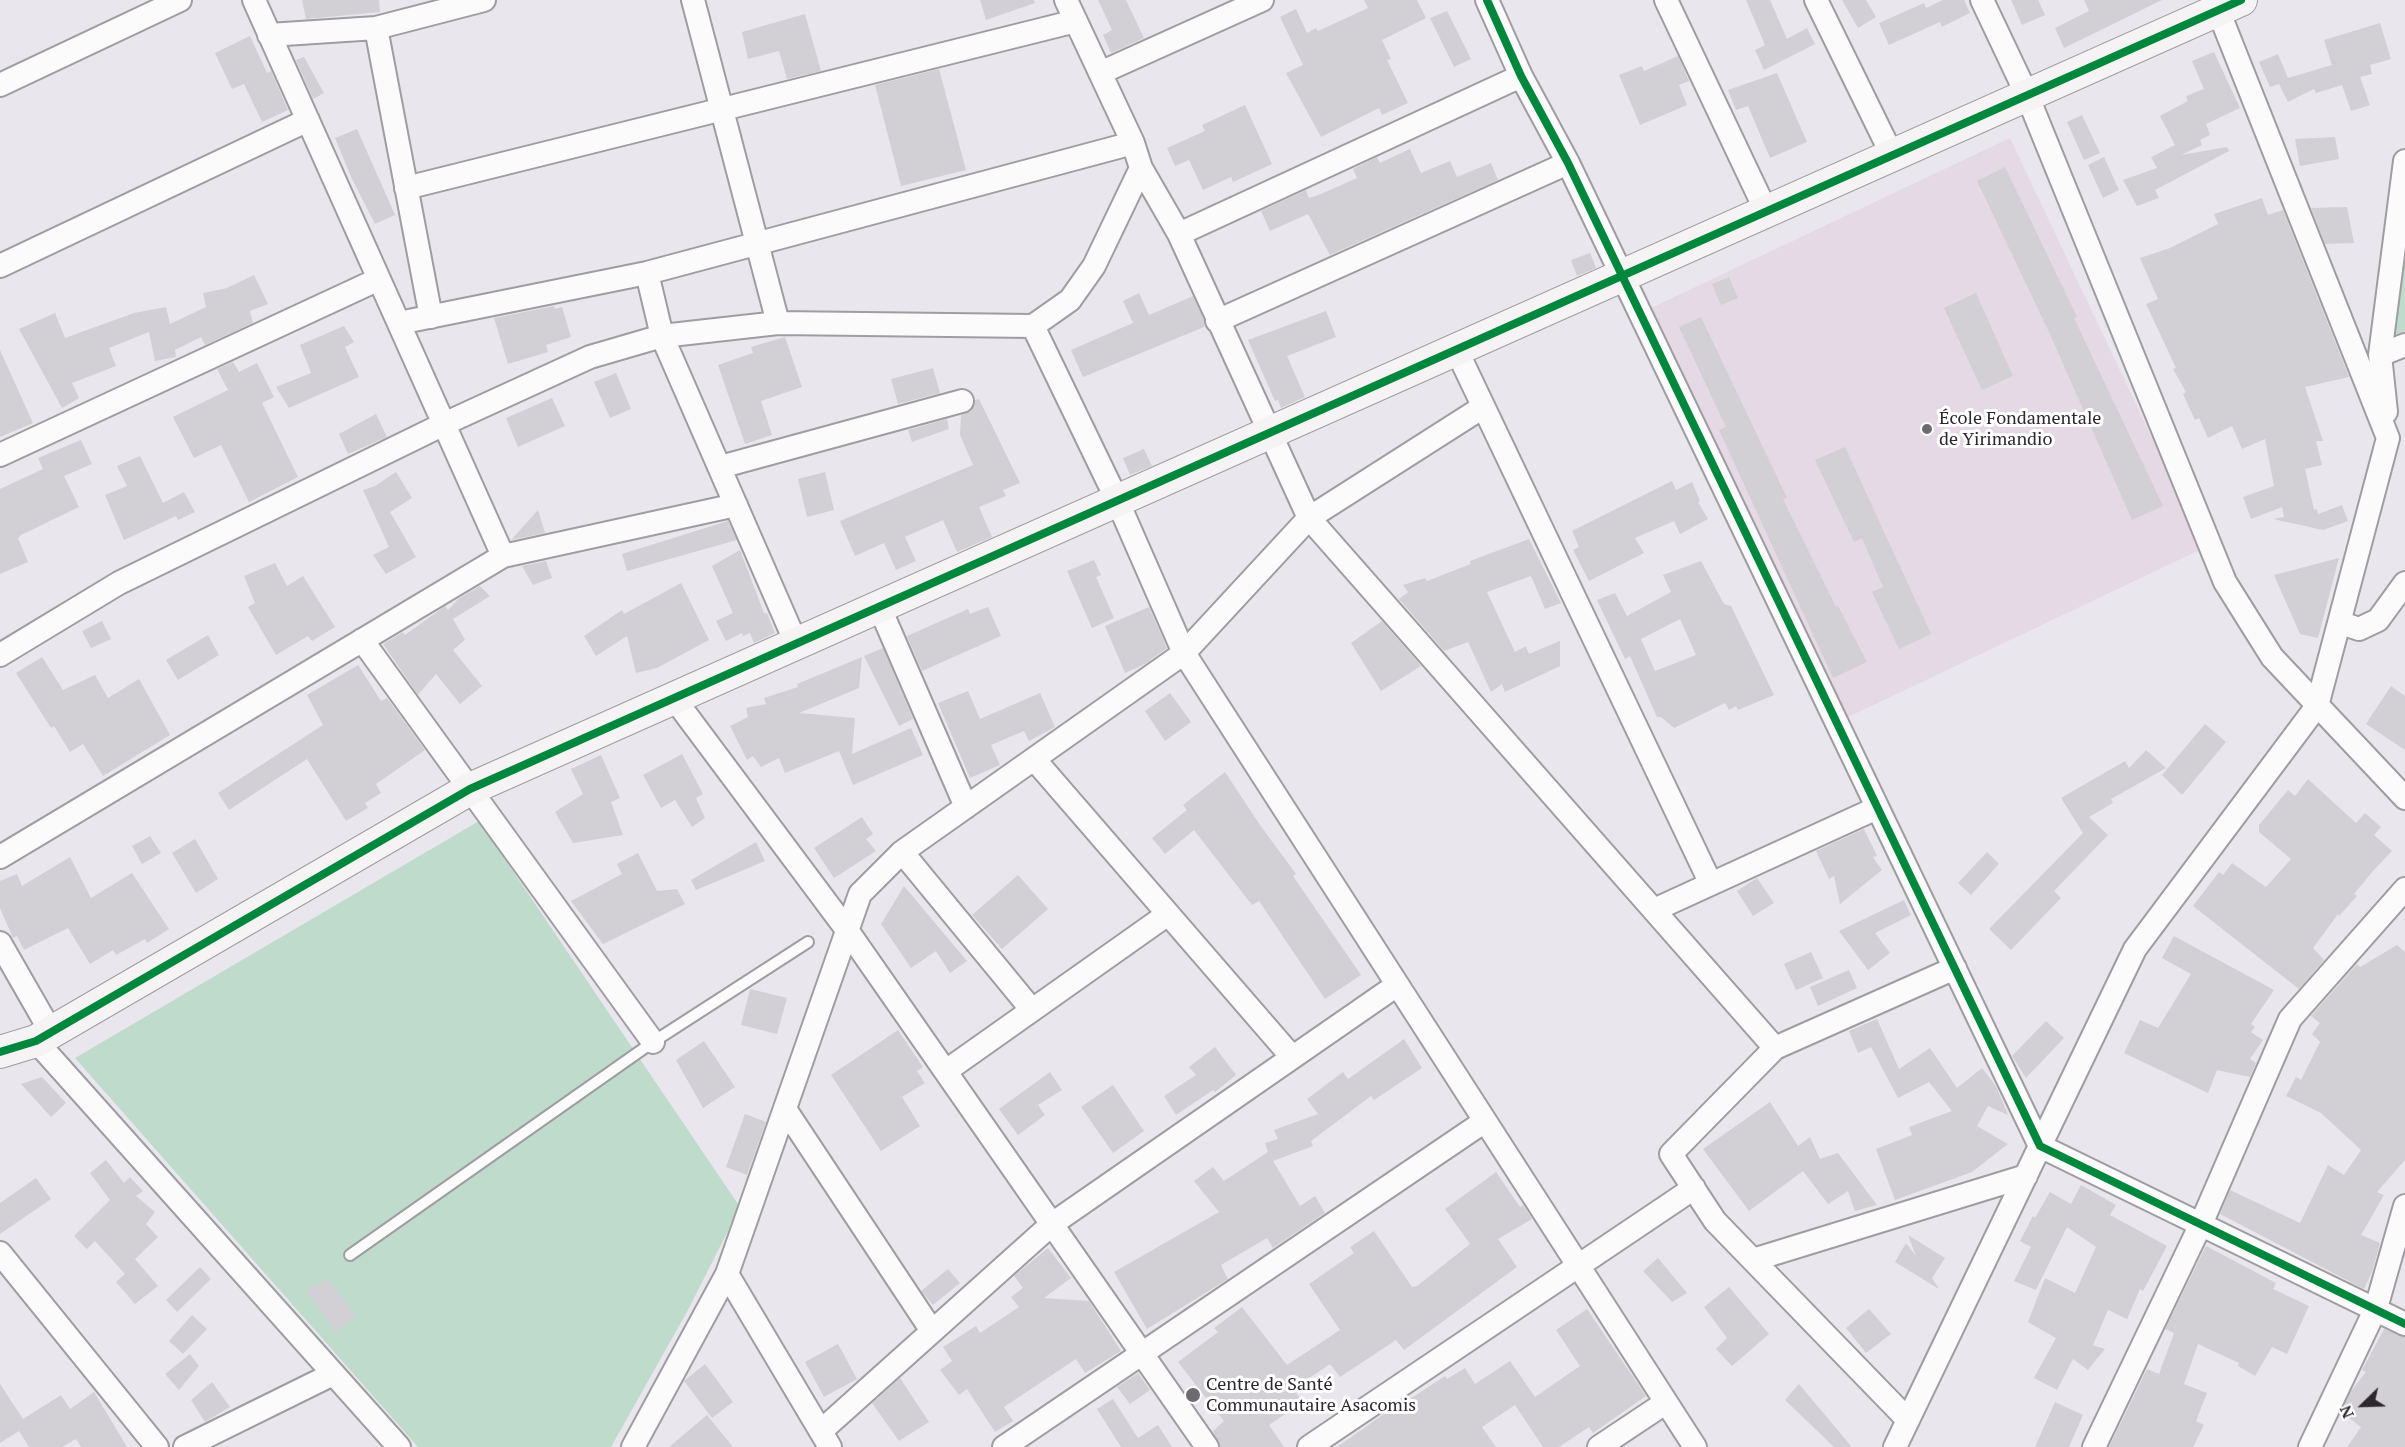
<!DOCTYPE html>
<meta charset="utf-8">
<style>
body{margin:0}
#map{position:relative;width:2405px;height:1447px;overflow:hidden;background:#eae6ee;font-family:"PT Serif",serif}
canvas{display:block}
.north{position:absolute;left:2333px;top:1375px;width:60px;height:60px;-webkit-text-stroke:4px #fff;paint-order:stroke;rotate:247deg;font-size:16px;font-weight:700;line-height:24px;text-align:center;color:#2c282e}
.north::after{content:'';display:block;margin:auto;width:21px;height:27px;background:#2c282e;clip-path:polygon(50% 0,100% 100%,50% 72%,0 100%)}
</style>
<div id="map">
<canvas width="2405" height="1447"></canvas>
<div class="north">N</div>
</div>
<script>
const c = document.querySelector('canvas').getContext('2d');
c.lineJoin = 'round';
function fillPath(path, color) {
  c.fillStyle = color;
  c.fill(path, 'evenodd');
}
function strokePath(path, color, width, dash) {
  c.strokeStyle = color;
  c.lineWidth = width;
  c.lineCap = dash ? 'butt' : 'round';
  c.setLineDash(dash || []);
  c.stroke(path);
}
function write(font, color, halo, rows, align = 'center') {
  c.font = font + ' "PT Serif",serif';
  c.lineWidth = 6;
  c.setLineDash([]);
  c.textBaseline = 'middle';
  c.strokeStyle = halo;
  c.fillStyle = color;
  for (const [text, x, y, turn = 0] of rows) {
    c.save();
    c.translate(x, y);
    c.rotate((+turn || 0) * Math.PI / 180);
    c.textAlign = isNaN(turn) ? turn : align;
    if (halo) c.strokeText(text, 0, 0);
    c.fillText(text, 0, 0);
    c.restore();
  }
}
fillPath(new Path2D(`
 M2010,138L2204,548L1844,719L1649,309Z`), '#e5d9e5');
fillPath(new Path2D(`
 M2405,209V331L2388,338Z
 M479,821L740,1207L688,1310L611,1447H418L75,1058Z`), '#bfdbcb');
fillPath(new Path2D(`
 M302,0H379L380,12L306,19Z
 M980,0H1034L1035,3L986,20Z
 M1098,0H1126L1144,38L1111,53L1103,35L1112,30Z
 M1364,0H1417L1426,18L1382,40L1391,59L1387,60L1408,103L1382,115L1379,108L1321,137L1286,73L1303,65L1280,17L1296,9L1307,33L1316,28L1318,31L1368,8Z
 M1746,0H1770L1787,39L1807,28L1815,44L1764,70L1755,50L1765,45Z
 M1842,0H1866L1876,17L1858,28Z
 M1943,0H1964L1970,13L1942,27L1940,22L1889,45L1879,23L1924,3L1926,8Z
 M2011,0H2038L2045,15L2022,25Z
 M2084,0H2162L2064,48L2055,28L2089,11Z
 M1447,11L1471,59L1454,67L1430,18Z
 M805,14L821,71L787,79L779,51L748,59L742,32Z
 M2380,23L2391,59L2370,65L2372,74L2360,77L2370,105L2351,111L2342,85L2316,93L2314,89L2288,102L2279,84L2270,87L2259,62L2278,54L2288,78L2332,65L2324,40Z
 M250,36L267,73L271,71L288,110L262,122L244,84L232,89L215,53Z
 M2214,52L2240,108L2206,124L2210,135L2200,140L2202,145L2181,155L2227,147L2229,151L2155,190L2159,198L2137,206L2123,180L2157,168L2151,157L2175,145L2160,116L2188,101L2186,96L2204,89L2192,61Z
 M1678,56L1689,81L1679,85L1687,105L1640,125L1619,75L1642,66L1644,71Z
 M304,57L324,93L313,99L296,60Z
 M939,69L966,170L901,186L875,85Z
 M1777,73L1807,142L1770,158L1748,106L1736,110L1728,90Z
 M1245,105L1272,164L1233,182L1231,177L1203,190L1189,160L1175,166L1167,148L1205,131L1202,125Z
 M2082,115L2100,153L2084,160L2067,122Z
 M357,129L395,215L375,224L352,179L335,138Z
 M2335,137L2339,159L2300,166L2295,139Z
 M1410,149L1421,173L1450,161L1457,177L1491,163L1498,180L1330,255L1308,214L1270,231L1261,211L1306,190L1309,198L1321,194L1357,178L1353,169L1377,157L1380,163Z
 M2104,157L2119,190L2103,198L2088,165Z
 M2005,167L2077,317L2074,318L2163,506L2132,520L2049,332L1977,181Z
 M2262,198L2268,215L2283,210L2349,377L2305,387L2323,441H2316L2322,465L2305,469L2314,510L2317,509L2318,514L2342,505L2348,521L2323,530L2273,519L2284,517L2282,507L2251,519L2243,497L2274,486L2265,439L2242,449L2232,426L2208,438L2199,418L2195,420L2183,394L2186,392L2173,369L2176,368L2146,304L2158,299L2140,258L2170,248L2218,224L2214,214Z
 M2347,207L2354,243L2325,244L2311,208Z
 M1590,253L1596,268L1577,276L1571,260Z
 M254,275L268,304L250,311L253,323L205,345L201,337L175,350L176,357L155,361L149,332L109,348L116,366L72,383L79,398L62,408L19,329L55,313L65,338L134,313L166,307L170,324L206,307L203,293L227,288Z
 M1729,277L1738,298L1721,305L1712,284Z
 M1139,293L1149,315L1193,296L1204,320V327L1083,377L1071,350L1133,323L1123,301Z
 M1976,293L2013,376L1982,390L1944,308Z
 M554,306L555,309L562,307L571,337L546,345L548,352L508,364L494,318Z
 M1326,311L1336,337L1287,356L1305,397L1281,408L1278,400L1275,401L1248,340Z
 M1701,317L1787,498L1783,499L1836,607L1838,606L1867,662L1833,678L1719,430L1726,427L1679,327Z
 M344,326L354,342L345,347L359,377L289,408L276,387L311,373L300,345Z
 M785,337L802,387L761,401L772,435L745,444L718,365L753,353L751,347Z
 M0,350L33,423L0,437Z
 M233,362L239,372L257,363L274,397L262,403L298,477L249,502L221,445L194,458L173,417L228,390L217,369Z
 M933,368L940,393L898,404L891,379Z
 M616,373L631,409L610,418L594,382Z
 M552,398L565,426L518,447L506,418Z
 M979,399L1020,483L1003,490L1006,496L979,507L992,537L957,552L943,520L905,537L916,561L896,570L884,543L855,556L840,521L973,465L960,435L961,415L971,411L975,400Z
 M376,414L387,437L348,454L339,434Z
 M947,419L949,429L912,442L908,430Z
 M81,440L92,464L64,476L79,507L21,535L18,538L28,562L0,574V489L43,469L38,458Z
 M1845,447L1931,634L1899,649L1872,592L1883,587L1862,538L1854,542L1815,460Z
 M1144,449L1152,466L1130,475L1123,458Z
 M140,456L163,503L184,492L195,512L178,520L176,516L124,540L105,495L127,486L117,466Z
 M396,472L412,498L390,512L416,557L386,574L373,555L389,547L363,490L375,486Z
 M825,472L834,510L807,517L798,479Z
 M1672,481L1676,490L1692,482L1700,501L1698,502L1708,519L1680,534L1674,521L1635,538L1644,553L1589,581L1573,550L1579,547L1572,531Z
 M538,510L545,533L511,540Z
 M728,521L737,540L627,571L622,554Z
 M1529,539L1561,603L1545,609L1531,576L1487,592L1515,652L1526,646L1529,654L1560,641V666L1505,692L1502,684L1491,692L1468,642L1444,651L1399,599L1408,592L1403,585L1425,578L1427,581L1471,564L1470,561Z
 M740,550L764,613H767L775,633L754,643L750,633L743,636L742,633L726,641L716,621L733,613L712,566Z
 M2339,558L2318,638L2300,634L2274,575Z
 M1094,560L1101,575L1096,577L1114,618L1092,628L1067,571Z
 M546,561L552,578L533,585L522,566Z
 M1701,561L1724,604L1731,606L1774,695L1738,710L1736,706L1729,710L1725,703L1674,728L1661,717H1657L1630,656L1625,659L1597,600L1615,593L1627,616L1671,592L1663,575ZM1680,619L1696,655L1655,671L1641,639Z
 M275,563L287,586L303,576L335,627L312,641L308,636L276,655L248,607L255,603L244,576Z
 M681,583L709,640L657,668L636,673L627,636L596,656L584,636L622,610L624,614Z
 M480,586L490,596L453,619L465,640L453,650L482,686L460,704L436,674L418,695L383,644L403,632L405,635L445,606L448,610L458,599Z
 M988,607L1001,636L922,671L907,636L968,609L970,614Z
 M1149,607L1167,648L1145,664L1125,673L1105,626Z
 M102,621L111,639L91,648L82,631Z
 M1382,621L1421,666L1381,691L1351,643Z
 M208,635L219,655L178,680L166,660Z
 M883,648L913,719L899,726L864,656Z
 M42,657L63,690L95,675L108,698L139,679L170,735L103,776L83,744L70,752L54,726L51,728L16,673Z
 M862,657L859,688L799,713L855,718L852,754L911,728L923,755L853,785L839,751L785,773L779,758L761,767L753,756L747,760L730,726L748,717L746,708L766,704L764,698L798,687L797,684Z
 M358,665L381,701L387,698L425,750L376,784L381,793L365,803L368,808L346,821L307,759L229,810L218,793L323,725L307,695Z
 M2391,686L2405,696V750L2366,724Z
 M968,691L980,719L1040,693L1055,727L1029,741L1024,731L991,745L1000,765L970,778L938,703Z
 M1170,693L1191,722L1165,741L1145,711Z
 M2205,724L2226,742L2182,795L2162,775Z
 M2146,750L2166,768L2111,799L2113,803L2089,817L2108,835L2054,891L2061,898L2011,950L1989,929L2083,833L2061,798L2125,761L2129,768Z
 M682,754L703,794L696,798L705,818L692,827L675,800L661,808L643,775Z
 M601,755L620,798L611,802L623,835L573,843L555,812L583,794L571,769Z
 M1225,772L1260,825L1296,874L1293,876L1361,975L1325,999L1259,901L1252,905L1194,830L1165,854L1152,838L1187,810L1183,805Z
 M2308,779L2356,823L2365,813L2381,827L2374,835L2392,851L2373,871L2354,894L2357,896L2339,916L2338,914L2313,948L2324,960L2299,989L2193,906L2219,872L2223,875L2232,863L2266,887L2291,859L2259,832V825L2288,790L2295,796Z
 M862,817L873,834L866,839L876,851L834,878L814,848Z
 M1864,829L1877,856L1873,857L1882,870L1840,904L1834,876L1829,879L1816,851Z
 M150,836L161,853L142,864L132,846Z
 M195,839L218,879L196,893L172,853Z
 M756,842L765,861L696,890L691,880Z
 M1987,852L1999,864L1971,895L1958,883Z
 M638,853L657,891L677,889L685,904L603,944L571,901L622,874L617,864Z
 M70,857L91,898L132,873L169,929L147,943L145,939L116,955L113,950L90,964L68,928L24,950L17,936L13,938L0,908V881L17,874L22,886Z
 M1018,875L1048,909L1002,949L972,915Z
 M1757,878L1774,903L1753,916L1737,891Z
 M904,886L967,961L950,973L936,951L911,968L881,924Z
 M1904,900L1911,915L1875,933L1890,953L1868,970L1839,931Z
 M2174,936L2274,990L2251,1024L2255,1027L2251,1032L2263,1040L2250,1059L2256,1063L2250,1077L2217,1070L2208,1093L2124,1053L2140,1020L2158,1028L2191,974L2162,958Z
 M2397,945L2405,952V1160L2377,1192L2384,1195L2361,1235L2380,1243L2372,1272L2364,1289L2220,1214L2230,1190L2300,1223L2328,1165L2344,1175L2361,1150L2321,1113L2286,1096L2296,1077L2301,1080L2320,1042L2312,1034L2320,1023L2311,1016L2357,964L2360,967Z
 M1811,952L1823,978L1796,990L1784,964Z
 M1849,970L1857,988L1818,1006L1810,987Z
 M750,989L787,998L777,1034L741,1025Z
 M1877,1019L1899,1069L1930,1048L1957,1088L1982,1068L1996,1086L2008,1115L1988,1106L1977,1126L2008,1144L1972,1172L1895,1200L1876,1149L1912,1135L1909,1127L1952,1111L1929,1082L1898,1098L1871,1047L1858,1053L1849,1031Z
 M2046,1021L2064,1038L2026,1078L2012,1056Z
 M898,1030L923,1067L917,1071L925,1083L902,1097L920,1126L881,1151L831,1075Z
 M1404,1039L1422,1068L1374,1100L1371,1096L1311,1141L1313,1146L1273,1161L1300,1206L1315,1196L1325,1213L1273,1248L1267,1238L1221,1265L1228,1279L1147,1329L1114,1272L1219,1212L1194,1181L1213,1167L1224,1181L1268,1152L1265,1143L1278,1139L1274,1130L1318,1114L1307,1099L1343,1072L1348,1079Z
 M704,1041L735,1087L703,1108L676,1060Z
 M1215,1047L1236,1075L1215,1092L1213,1090L1176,1115L1164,1096L1196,1075L1189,1067Z
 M1050,1072L1062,1090L1038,1105L1045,1115L1018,1135L999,1109Z
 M42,1077L66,1103L51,1117L21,1084Z
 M1113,1085L1144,1131L1113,1153L1081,1107Z
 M1770,1102L1798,1146L1810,1137L1820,1159L1838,1153L1877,1205L1855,1211L1848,1191L1828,1204L1803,1171L1749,1211L1703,1149Z
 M745,1114L766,1122L747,1175L726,1167Z
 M106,1160L124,1183L130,1177L143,1191L136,1196L155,1212L146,1224L158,1237L135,1259L158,1286L135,1304L116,1282L125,1274L95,1241L87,1249L74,1236L110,1200L90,1173Z
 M1496,1172L1520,1207L1523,1205L1532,1219L1498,1239L1517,1267L1404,1350L1396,1340L1340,1377L1330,1364L1293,1389L1303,1402L1269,1425L1284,1447H1220L1213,1431L1224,1421L1178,1362L1218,1332L1214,1328L1242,1307L1287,1365L1340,1330L1309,1284L1354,1253L1350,1247L1374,1231L1412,1287L1417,1286L1470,1244L1445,1209Z
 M36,1178L51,1199L0,1234V1203Z
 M2081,1185L2116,1205L2110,1215L2167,1246L2143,1291L2140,1289L2127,1319L2108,1310L2093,1345L2105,1349L2088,1370L2073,1359L2057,1390L2034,1378L2056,1338L2028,1322L2045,1278L2075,1293L2096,1247L2067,1227L2036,1290L2014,1281L2031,1247L2020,1241L2033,1216L2035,1218L2050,1192L2071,1204Z
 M1908,1235L1945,1258L1932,1278L1939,1289L1895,1262L1906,1243L1916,1256Z
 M2206,1246L2276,1283L2273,1289L2309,1306L2287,1354L2272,1347L2255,1376L2238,1366L2239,1363L2198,1344L2184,1384L2207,1393L2196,1421L2204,1425L2193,1447H2109L2147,1369L2159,1374L2174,1333L2165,1329Z
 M1048,1248L1071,1278L1044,1298L1089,1301L1121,1351L1085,1373L1076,1359L1004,1407L1013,1421L995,1432L967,1389L959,1395L940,1370L952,1361L943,1347L976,1326L980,1333L1019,1307L1011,1297L1023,1288L1014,1276Z
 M1658,1258L1687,1293L1672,1302L1643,1271Z
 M200,1267L211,1279L177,1312L166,1300Z
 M948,1269L960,1283L933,1305L921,1291Z
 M327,1280L356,1315L336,1333L306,1290Z
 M1729,1287L1769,1334L1732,1366L1716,1349L1727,1338L1704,1307Z
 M1587,1309L1646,1396L1593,1433L1589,1427L1559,1447H1543L1515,1405L1482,1427L1496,1447H1337L1408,1397L1410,1399L1445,1376L1447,1379L1465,1368L1475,1384L1510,1361L1535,1397L1580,1366L1556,1330Z
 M1869,1309L1891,1334L1866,1353L1846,1328Z
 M192,1315L207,1329L183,1354L169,1341Z
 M2384,1329L2405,1337V1447H2347L2361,1427L2341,1412L2351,1391L2366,1372L2362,1370Z
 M838,1344L857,1379L824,1397L805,1362Z
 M190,1354L199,1366L179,1390L165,1374Z
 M705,1364L733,1402L712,1418L684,1381Z
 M1138,1373L1150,1390L1130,1404L1117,1387Z
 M900,1378L929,1422L899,1441L872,1403Z
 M212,1382L230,1407L205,1422L191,1400Z
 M0,1384L23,1419L61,1395L70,1409L94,1392L127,1447H81L76,1439L62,1447H29L19,1431L0,1443Z
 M1799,1384L1851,1446L1850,1447H1834L1785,1400Z
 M1113,1399L1138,1438L1158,1425L1172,1447H1121L1097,1409Z
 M2055,1402L2083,1415L2069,1447H2035Z
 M707,1415L733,1447H669Z`), '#d2cfd5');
const lane = new Path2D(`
 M350,1255L653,1042L808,942`);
const street = new Path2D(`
 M254,0L503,556
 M693,0L778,323
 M1066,0L1133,143L1141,168L1179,234L1309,518L1775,1048
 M1487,0L1521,76L1568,163L2040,1146L2405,1324
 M1666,0L1766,211
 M1816,0L1892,155
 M1982,0L2027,95L2225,582L2272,657L2405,798
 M376,28L431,317
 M269,35L376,28L484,0
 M1100,73L1262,0
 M0,85L180,0
 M406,188L1076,21
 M1179,234L1521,76
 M0,266L308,120
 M647,273L662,336L796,643
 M1217,321L1568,163
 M399,323L647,273L1133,143
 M1033,326L1117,500L1184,653L1695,1447
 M1456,349L1711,884
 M2380,355L2405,345
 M2386,412L2380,355L2405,161
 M0,455L379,279
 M720,467L962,401
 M879,606L966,807
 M2341,623L2359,629L2378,620L2405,583
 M362,640L653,1042
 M0,655L119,583L444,424L590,357L662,336L778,323L1033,326L1070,300L1094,266L1141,168
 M673,697L847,930L1207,1447
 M1034,759L1292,1057
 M902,852L1032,1010
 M0,857L503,556L736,505
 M1654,910L1877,808
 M0,943L51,1032
 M36,1041L399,1447
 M946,1071L1168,914
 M785,1109L932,1331
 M0,1253L157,1447
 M1753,1260L2026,1176
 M727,1274L830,1447
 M1908,1420L1715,1221L1671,1154L1775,1048L1955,968
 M821,1431L1052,1224L1397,985
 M185,1447L333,1374
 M633,1447L727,1274L860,894L902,852L1184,653L1309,518L1483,407
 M1004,1447L1485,1121
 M1309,1447L1694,1188
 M1599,1447L1665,1403
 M1895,1447L2135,949L2317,706L2388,438L2218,10
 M2094,1447L2201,1224L2290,1019L2405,889
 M2310,1447L2376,1308L2405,1206`);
const secondary = new Path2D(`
 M0,1052L36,1041L470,789L2241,0`);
strokePath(lane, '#9f9ca2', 14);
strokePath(street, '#9f9ca2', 26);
strokePath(secondary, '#9f9ca2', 34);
strokePath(lane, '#fcfbfc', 10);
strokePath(street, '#fcfbfc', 22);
strokePath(secondary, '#f6f3f4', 32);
strokePath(new Path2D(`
 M1487,0L1521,76L1568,163L2040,1146L2405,1324
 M0,1052L36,1041L470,789L2241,0`), '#00873e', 8);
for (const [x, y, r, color] of [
 [1927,429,6,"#6e6a71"],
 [1193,1395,8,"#6e6a71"]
]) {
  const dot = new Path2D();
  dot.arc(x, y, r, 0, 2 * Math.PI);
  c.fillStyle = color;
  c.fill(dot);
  strokePath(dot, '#fff', 2);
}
write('18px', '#2c282e', '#fff', [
 ["École Fondamentale",1939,419],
 ["de Yirimandio",1939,440],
 ["Centre de Santé",1206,1385],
 ["Communautaire Asacomis",1206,1406]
], 'left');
</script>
